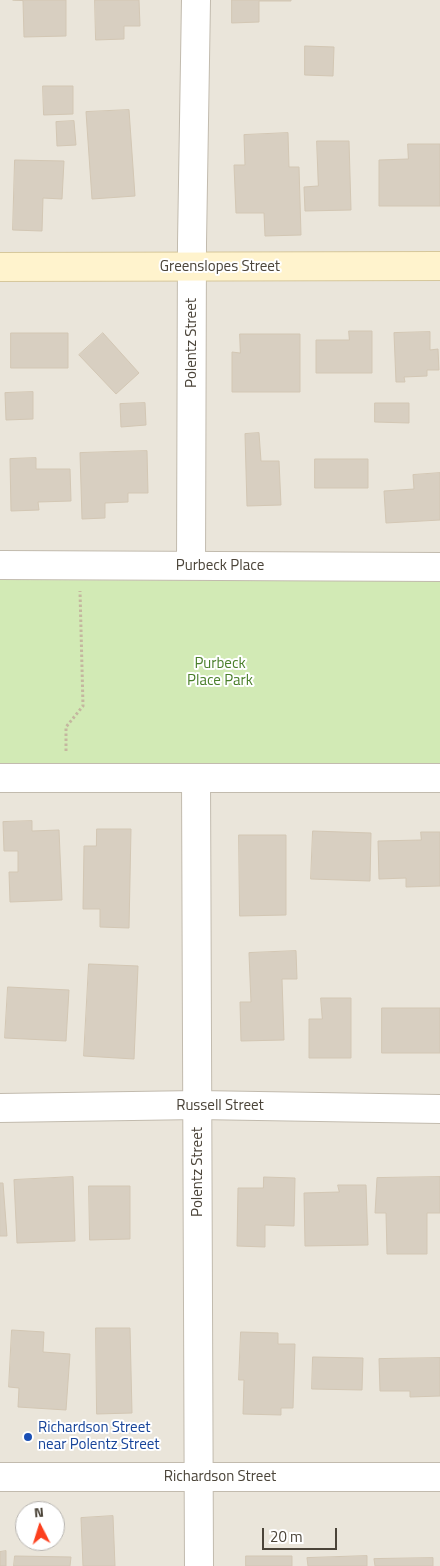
<!DOCTYPE html>
<style>
body{margin:0}
#map{position:relative;width:440px;height:1566px;overflow:hidden;background:#f6f3ec;font-family:"Titillium Web",sans-serif}
canvas{display:block}
.north{position:absolute;left:15px;top:1501px;width:50px;height:50px;box-sizing:border-box;background:#fff;border:1px solid #b7b4b0;border-radius:50%;rotate:355deg;font-size:14px;font-weight:700;line-height:20px;text-align:center;color:#4b4439}
.north::after{content:'';display:block;margin:auto;width:18px;height:22px;background:#fc3f1d;clip-path:polygon(50% 0,100% 100%,50% 72%,0 100%)}
.scale{position:absolute;left:262px;top:1528px;width:75px;height:22px;box-sizing:border-box;border:2px solid #4b4439;border-top:0;padding-left:6px;font-size:15px;line-height:18px;white-space:nowrap;color:#4b4439;-webkit-text-stroke:4px #fff;paint-order:stroke}
</style>
<div id="map">
<canvas width="440" height="1566"></canvas>
<div class="north">N</div>
<div class="scale">20 m</div>
</div>
<script>
const c = document.querySelector('canvas').getContext('2d');
c.lineJoin = 'round';
function fillPath(path, color) {
  c.fillStyle = color;
  c.fill(path, 'evenodd');
}
function strokePath(path, color, width, dash) {
  c.strokeStyle = color;
  c.lineWidth = width;
  c.lineCap = dash ? 'butt' : 'round';
  c.setLineDash(dash || []);
  c.stroke(path);
}
function write(font, color, halo, rows, align = 'center') {
  c.font = font + ' "Titillium Web",sans-serif';
  c.lineWidth = 4;
  c.setLineDash([]);
  c.textBaseline = 'middle';
  c.strokeStyle = halo;
  c.fillStyle = color;
  for (const [text, x, y, turn = 0] of rows) {
    c.save();
    c.translate(x, y);
    c.rotate((+turn || 0) * Math.PI / 180);
    c.textAlign = isNaN(turn) ? turn : align;
    if (halo) c.strokeText(text, 0, 0);
    c.fillText(text, 0, 0);
    c.restore();
  }
}
fillPath(new Path2D(`
 M0,0H440V1566H0ZM25,1511H55V1541H25Z`), '#eae5da');
fillPath(new Path2D(`
 M0,580L440,581V764L0,765Z`), '#d2eab5');
const building = new Path2D(`
 M13,0H66V36L24,37L23,1Z
 M95,0H139L140,26H124V39L96,40Z
 M232,0H291V1H259V22L232,23Z
 M305,46L334,47L333,76L305,75Z
 M43,86H73V114L44,115Z
 M129,110L135,196L92,199L86,112Z
 M74,121L76,145L57,146L56,122Z
 M288,133L289,167H299L301,235L265,236L264,213H236L234,165H245L244,135Z
 M317,141H349L351,210L305,211L304,187L318,186Z
 M408,144H440V206H379V160L408,159Z
 M15,160L64,161L62,199L43,198L42,231L13,230Z
 M349,331H372V373H316V340H349Z
 M430,332V350L438,349L439,370H427V376L404,377L405,382H396L394,333Z
 M11,333H68V368H11Z
 M103,333L139,373L116,394L79,355Z
 M240,334H300V392H232V352L240,353Z
 M33,392V419L6,420L5,393Z
 M145,403L146,425L121,427L120,404Z
 M375,403H409V423L375,422Z
 M259,433L261,461H279L281,505L247,506L245,434Z
 M147,451L148,493H128V502L105,503V518L82,519L80,453Z
 M36,458V469H70L71,501L38,502L39,510L11,511L10,459Z
 M315,459H368V488H315Z
 M440,473V520L386,523L384,491L414,489L413,475Z
 M32,821V831L59,830L62,900L10,902L9,872H18V851H4L3,822Z
 M97,829H131L129,928L100,927V909H83L84,846H96Z
 M313,831L371,833L370,881L311,879Z
 M421,832H440V886L406,887V878L379,879L378,841L421,840Z
 M239,835H286V915L240,916Z
 M296,951L297,979H282L284,1040L241,1041L240,1002H251L249,953Z
 M89,964L138,966L134,1059L84,1056Z
 M8,987L69,990L66,1041L5,1038Z
 M321,998H351V1058H309V1019H322Z
 M382,1008H440V1053H382Z
 M73,1177L75,1241L17,1243L14,1180Z
 M264,1177L295,1178L294,1226L265,1225V1247L237,1246L238,1188H263Z
 M440,1177V1213H427V1254H387L386,1213H375L377,1178Z
 M0,1183H3L7,1236H0Z
 M338,1185H366L368,1245L305,1246L304,1193L339,1192Z
 M89,1186H130V1239L90,1240Z
 M96,1328H130L132,1413L97,1414Z
 M12,1330L44,1332L43,1352L70,1354L66,1410L18,1407L19,1388L9,1387Z
 M241,1332L278,1333V1344H295L293,1408H281V1415L243,1414L244,1380H239Z
 M313,1357L363,1358L362,1390L312,1389Z
 M440,1358V1396L410,1397V1391H380L379,1359Z
 M113,1516L115,1566H83L81,1518Z
 M6,1551V1566H0V1552Z
 M15,1556L71,1557L70,1566H14Z
 M246,1556H292V1566H246Z
 M367,1556V1566H308L307,1558Z
 M433,1558V1566H375L374,1559Z`);
fillPath(building, '#d8cfc1');
strokePath(building, '#d3c7b4', 1);
const street = new Path2D(`
 M0,565L440,567
 M191,566L192,243L196,0
 M0,778H440
 M196,778L199,1566
 M0,1108L198,1105L440,1109
 M0,1477H440`);
const secondary = new Path2D(`
 M0,267L440,266`);
strokePath(street, '#c2bbae', 30);
strokePath(secondary, '#d6c79b', 30);
strokePath(new Path2D(`
 M66,751V727L83,706L80,591`), '#c4b79f', 3, [2.5, 2.5]);
strokePath(street, '#fff', 28);
strokePath(secondary, '#fff3cd', 28);
for (const [x, y, r, color] of [
 [28,1437,5,"#1a4fb4"]
]) {
  const dot = new Path2D();
  dot.arc(x, y, r, 0, 2 * Math.PI);
  c.fillStyle = color;
  c.fill(dot);
  strokePath(dot, '#fff', 2);
}
write('15px', '#4b4439', '#fff', [
 ["Greenslopes Street",220,267],
 ["Polentz Street",192,343,-90],
 ["Purbeck Place",220,566],
 ["Russell Street",220,1106],
 ["Polentz Street",198,1172,-90],
 ["Richardson Street",220,1477]
]);
write('15px', '#4a7f2a', '#fff', [
 ["Purbeck",220,664],
 ["Place Park",220,681]
]);
write('15px', '#164399', '#fff', [
 ["Richardson Street",38,1428],
 ["near Polentz Street",38,1445]
], 'left');
</script>
